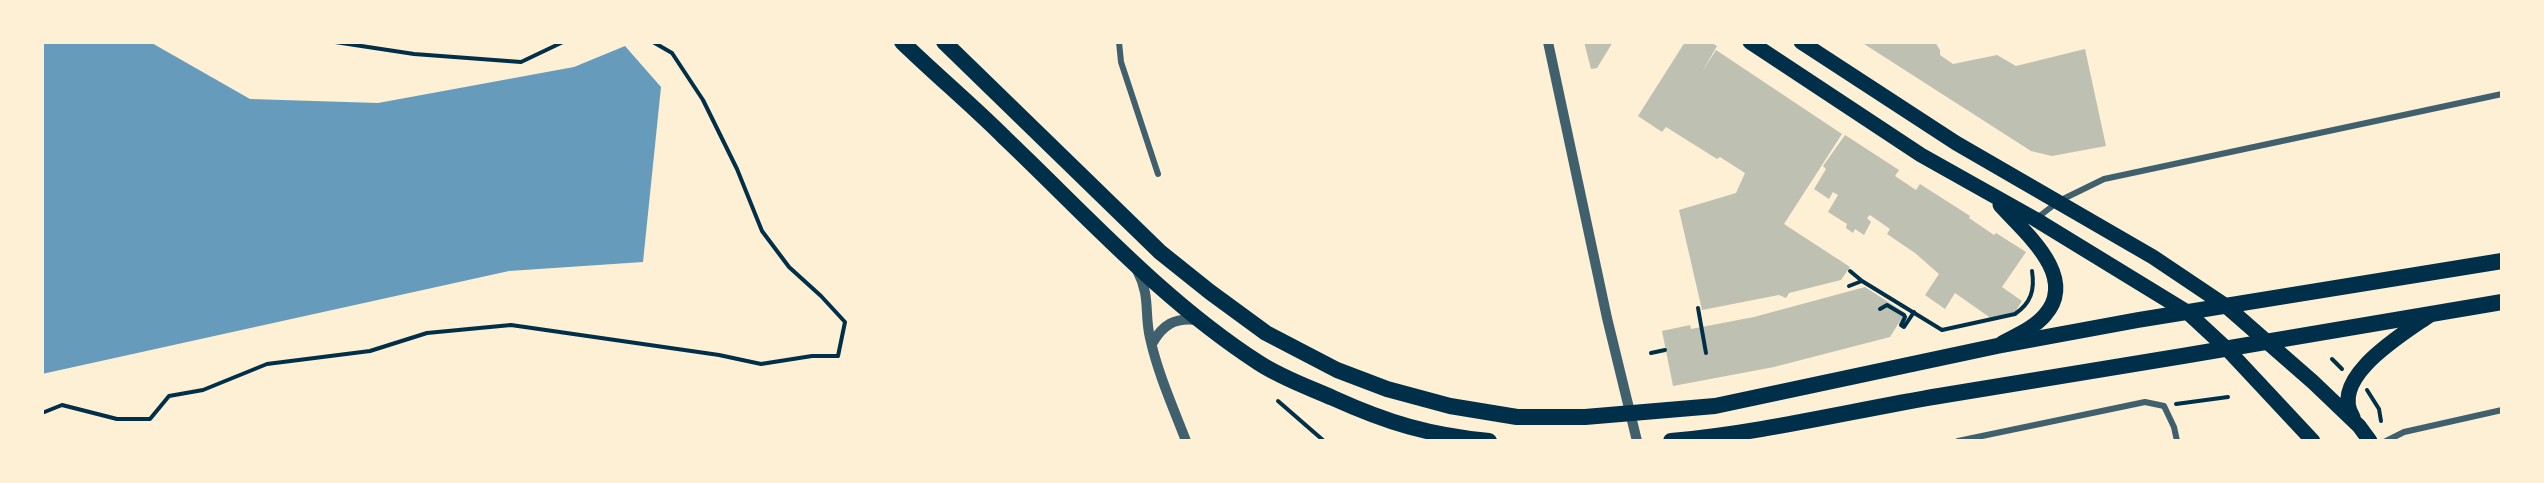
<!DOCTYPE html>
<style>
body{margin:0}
#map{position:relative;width:2544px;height:483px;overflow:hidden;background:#fdf0d5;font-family:Lato,sans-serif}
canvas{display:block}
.frame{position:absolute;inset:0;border:44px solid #fdf0d5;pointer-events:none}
</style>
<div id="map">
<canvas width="2544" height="483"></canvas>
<div class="frame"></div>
</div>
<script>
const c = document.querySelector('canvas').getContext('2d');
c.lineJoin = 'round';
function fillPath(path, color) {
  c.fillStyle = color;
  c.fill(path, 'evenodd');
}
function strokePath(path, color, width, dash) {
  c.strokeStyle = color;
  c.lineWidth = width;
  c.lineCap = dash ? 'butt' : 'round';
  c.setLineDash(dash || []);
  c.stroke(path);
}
fillPath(new Path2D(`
 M42,42H150L250,99L378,103L574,67L625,46L661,87L643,262L509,271L42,374Z`), '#669bbc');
fillPath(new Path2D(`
 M1584,42H1613L1597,68L1591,69Z
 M1685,42H1710L1717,46L1702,72L1716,50L1842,134L1784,224L1850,267L1841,280L1789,293L1786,298L1779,295L1702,310L1679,210L1736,193L1745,173L1720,157L1717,159L1666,127L1662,132L1638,116Z
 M1861,42H1935L1940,50V55L1953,64L1997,55L2016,66L2085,49L2106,146L2052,156L2031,151Z
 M1845,135L1899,170L1895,176L1916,190L1920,184L1970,216L1969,218L1994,235L1996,233L2026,252L2002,287L2022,301L2015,312L1992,319L1955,293L1945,309L1925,295L1939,274L1915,253L1887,234L1890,229L1870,215L1867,218L1871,222L1864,235L1855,229L1853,233L1846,228L1847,224L1828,212L1838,195L1833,192L1829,199L1814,189L1826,169L1823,166Z
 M1865,287L1905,313L1890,337L1774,367L1673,386L1662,331L1690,325L1691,329L1754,317Z`), '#bec0b2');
strokePath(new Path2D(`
 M335,42L414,54L521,62L563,42
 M1850,271L1862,281
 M1849,286L1862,281L1942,330L2015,314C2031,303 2035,290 2032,271
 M1698,308L1706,353
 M1880,309L1887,305L1904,315L1905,317L1901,325L1904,327L1914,312
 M1651,353L1665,350
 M2332,359L2342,369
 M2367,390L2379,409L2381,421
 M1278,401L1324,441
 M2176,404L2228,397
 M42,413L62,405L117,419H150L169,396L203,390L267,364L370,351L427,333L511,325L719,355L761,364L812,356H838L845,322L821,296L789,267L762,231L737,169L703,100L672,53L653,42`), '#003049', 4);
strokePath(new Path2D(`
 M1119,42L1121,62L1158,174
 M2037,218L2059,201L2104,179L2502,94
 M1958,441L2145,402L2164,406L2174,427L2177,441
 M2386,441L2404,432L2502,410`), '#3f606c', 6);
strokePath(new Path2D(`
 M1548,42L1607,318L1637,441
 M1137,270C1151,297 1144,312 1150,338C1158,374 1173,407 1186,441
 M1152,344C1162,325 1175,317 1197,320`), '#3f606c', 10);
strokePath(new Path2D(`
 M1750,42L1921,155L2035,219L2187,312L2227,349L2313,441
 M1801,42L1956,143L2153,257L2226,306L2313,382L2359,426L2370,441
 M2000,205C2024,232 2079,276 2045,315C2034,328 2017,335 2002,343
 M2353,417C2328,378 2403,334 2430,315`), '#003049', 15);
strokePath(new Path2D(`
 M902,42C936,75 972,105 1005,138C1087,216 1163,301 1259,363C1282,378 1308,387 1333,398C1388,423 1429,435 1489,441
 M944,42L1160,252L1210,292L1266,333L1337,370L1387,389L1450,406L1517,417H1585L1715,406L1997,346L2138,320L2502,261
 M1671,441C1761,433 1850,411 1939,396C2127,365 2314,335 2502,302`), '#003049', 16);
</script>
